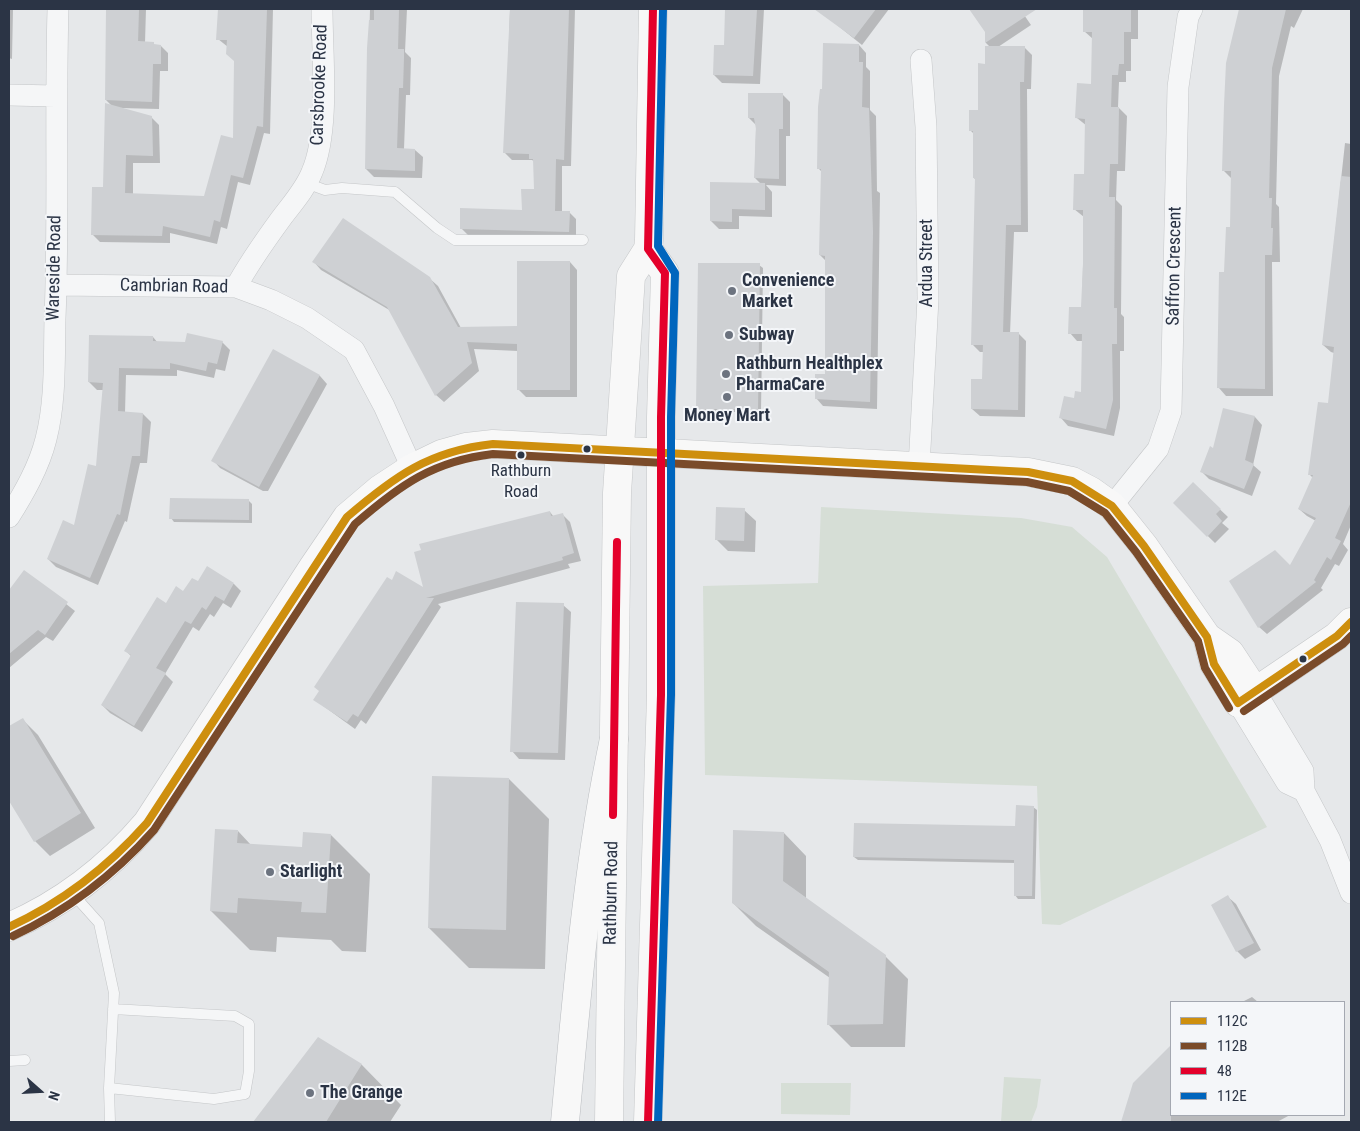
<!DOCTYPE html>
<style>
body{margin:0}
#map{position:relative;width:1360px;height:1131px;overflow:hidden;background:#e6e8ea;font-family:"Roboto Condensed",sans-serif}
canvas{display:block}
.frame{position:absolute;inset:0;border:10px solid #2b3445;pointer-events:none}
.legend{position:absolute;left:1170px;top:1001px;width:175px;height:115px;box-sizing:border-box;background:#f4f6f9;border:1px solid #a4a8b1;margin:0;padding:6px 9px;list-style:none;font-size:15px;color:#2b3445}
.legend li{display:flex;align-items:center;gap:10px;height:25px}
.legend b{width:25px;border:1px solid #a4a8b1}
.north{position:absolute;left:15px;top:1066px;width:50px;height:50px;-webkit-text-stroke:4px #f4f6f9;paint-order:stroke;rotate:109deg;font-size:14px;font-weight:700;line-height:20px;text-align:center;color:#2b3445}
.north::after{content:'';display:block;margin:auto;width:18px;height:22px;background:#2b3445;clip-path:polygon(50% 0,100% 100%,50% 72%,0 100%)}
</style>
<div id="map">
<canvas width="1360" height="1131"></canvas>
<div class="frame"></div>
<ul class="legend">
<li><b style="height:6px;background:#ce8f0e"></b>112C</li>
<li><b style="height:6px;background:#7a4b2a"></b>112B</li>
<li><b style="height:6px;background:#e4002b"></b>48</li>
<li><b style="height:6px;background:#0065bd"></b>112E</li>
</ul>
<div class="north">N</div>
</div>
<script>
const c = document.querySelector('canvas').getContext('2d');
c.lineJoin = 'round';
function fillPath(path, color) {
  c.fillStyle = color;
  c.fill(path, 'evenodd');
}
function strokePath(path, color, width, dash) {
  c.strokeStyle = color;
  c.lineWidth = width;
  c.lineCap = dash ? 'butt' : 'round';
  c.setLineDash(dash || []);
  c.stroke(path);
}
function write(font, color, halo, rows, align = 'center') {
  c.font = font + ' "Roboto Condensed",sans-serif';
  c.lineWidth = 4;
  c.setLineDash([]);
  c.textBaseline = 'middle';
  c.strokeStyle = halo;
  c.fillStyle = color;
  for (const [text, x, y, turn = 0] of rows) {
    c.save();
    c.translate(x, y);
    c.rotate((+turn || 0) * Math.PI / 180);
    c.textAlign = isNaN(turn) ? turn : align;
    if (halo) c.strokeText(text, 0, 0);
    c.fillText(text, 0, 0);
    c.restore();
  }
}
fillPath(new Path2D(`
 M821,507L1021,518L1072,527L1107,557L1267,827L1060,925L1042,924L1037,786L705,775L703,586L818,583Z
 M1004,1077L1041,1079L1037,1107L1031,1122H1001Z
 M781,1083H851L850,1115L781,1114Z`), '#d6ded6');
fillPath(new Path2D(`
 M9,9H13L12,59L9,58Z
 M108,9H146L145,43L161,46L168,53V71H160L159,109L120,108L151,117L159,125L160,163H133V194L205,197L234,140L235,61L228,47L218,39L220,9H273L270,134L264,133L250,185L238,182L227,229L221,227L217,244L170,233V243L100,242L92,234L104,188L113,107L106,100Z
 M370,9H407L405,52L411,58L410,95H406L404,149L415,150L423,157L422,178L374,177L366,169Z
 M510,9H575L571,166H562V212H569L576,219V238L468,235L461,228L523,211L535,190V162L532,160H512L505,153Z
 M726,9H764L760,84L722,83L714,75L725,46Z
 M826,9H889L862,45L822,13Z
 M971,9H1020L1031,25L998,47H1024L1032,55L1031,89H1027L1028,232H1014L1010,334H1019L1026,341L1025,417L980,416L972,409L983,381L984,352H980L973,345L976,180L974,178L975,135L971,131L979,111L990,47L986,43V32Z
 M1084,9H1138V39H1131V71H1126V82H1119L1118,107L1127,116L1125,171H1117L1116,200L1122,206L1121,314L1124,317V351H1120V408L1114,436L1068,426L1061,418L1082,394L1083,341H1077L1070,333L1082,309L1084,217L1074,209L1086,175L1087,126L1077,118L1092,85L1093,39L1084,31Z
 M1241,9H1303L1294,28L1291,26L1279,76L1276,204L1279,207L1280,262H1272L1273,396H1226L1219,388L1226,273L1231,228V178L1223,170L1227,64Z
 M859,45L866,53V67L870,71V110L876,116L877,191L880,193L877,409L823,406L816,398L826,376V261L820,255L822,172L819,169L823,90Z
 M782,94L790,102V136H786V186L766,185L772,192V217L739,216V229H719L711,221L761,184L755,178L756,125L749,118Z
 M1345,143L1351,144V525L1343,544L1348,550L1339,566L1335,564L1321,588L1323,590L1267,634L1259,627L1316,521L1307,516L1299,509L1313,478L1309,474L1329,404L1334,353L1331,352L1323,345Z
 M314,262L429,278L438,286L461,328L518,327L570,262L577,270V397H526L518,389V351L474,349L479,371L444,402L436,395L391,311L321,270Z
 M759,265L763,268L761,412H701L698,408Z
 M153,337L158,343L222,342L230,350L225,371L216,369L214,378L177,370V376L126,375L125,413L143,414L151,422L147,463H140L127,522L125,521L98,585L56,567L48,559L75,527L98,467L104,390H97L89,382Z
 M273,351L320,376L327,384L268,491H263L220,468L213,460Z
 M1224,410L1255,417L1262,425L1253,465L1261,472L1252,496L1209,479L1201,471L1214,450Z
 M1193,484L1228,517L1222,523L1229,529L1215,543L1174,503Z
 M248,500L252,504V523L174,522L171,518Z
 M744,510L756,521L755,552L728,551L716,539Z
 M550,512L554,517L563,515L570,522L581,561L568,564L570,568L438,604L441,607L366,724L361,720L355,729L315,700L425,590Z
 M24,571L75,611L53,641L46,637L9,668V592Z
 M198,583L234,584L241,591L231,608L223,603L214,617L210,614L199,631L193,627L165,674L173,682L142,732L110,713L102,705L132,657L126,651L166,605Z
 M563,605L571,612L565,760L519,759L512,751Z
 M22,719L38,735L95,828L50,856L35,841L9,799V728Z
 M509,779L549,819L545,969L469,968L429,928Z
 M1033,807L1037,810L1035,899H1018L1015,895L1016,863L858,860L854,857L1016,827Z
 M238,831L251,845L304,848L331,835L370,874L366,952L342,951L331,940L277,937L276,952L250,950L211,911Z
 M784,833L806,856V899L885,956L908,979L905,1047H851L828,1024L830,978L756,926L733,903Z
 M1228,897L1236,904L1261,950L1245,959L1237,951L1213,905Z
 M1252,997L1258,1002H1242Z
 M318,1038L362,1065L401,1105L390,1122H255Z
 M1171,1046V1115H1290L1277,1122H1122L1134,1083Z`), '#0003');
fillPath(new Path2D(`
 M106,9H139L138,41L154,42V44L161,45V64H153L152,102L105,100Z
 M218,9H267L263,127L257,126L243,178L231,175L220,222L214,220L210,237L163,226L162,236L91,235L92,187H103L105,103L152,116L153,156L126,155L125,193L204,196L221,135L233,138L234,61L226,54L227,40H216Z
 M374,9H399L398,49H404V57L403,88H399L397,148L415,149V171L365,169L367,48L369,20H374Z
 M510,9H569L564,160L556,159L555,211H570L569,232L460,229V208L522,210L521,189H534L533,159H529V154L503,153Z
 M725,9H757L753,76L713,75L714,45H724Z
 M814,9H876L854,38Z
 M969,9H1037L985,43V32Z
 M1083,9H1131V32H1124V64H1119L1118,75H1112L1111,107H1119L1118,164H1110L1109,197H1115L1114,308H1117V344H1112L1113,400L1106,429L1059,418L1064,396L1074,398L1075,391L1081,392L1082,334H1068L1069,307H1081L1083,265V210H1073L1074,174H1084L1085,119L1075,118L1077,83L1091,84L1092,32H1083Z
 M1239,9H1286L1272,68L1269,198H1272L1271,228H1273L1272,255H1265V389L1217,388L1219,272H1224L1226,227H1230L1231,171H1222L1224,105L1226,63Z
 M823,43L859,44V62H863L862,107L869,108L873,232L870,402L815,399V374H825V256L819,255L821,169H817L818,107L820,89H822Z
 M985,46H1025L1024,82H1020L1021,225H1006L1003,332H1019L1018,410L971,409V379H982L983,345H971L975,178H973V131H969V110H978V63L985,64Z
 M748,93H783V129H779V179L754,178L756,129L754,118H748Z
 M1341,176L1351,177V502L1335,538L1341,541L1331,560L1327,557L1314,580L1316,582L1258,628L1229,581L1275,550L1290,565L1316,518L1298,509L1313,475H1308L1318,402L1328,403L1334,347L1322,345Z
 M710,182L765,183V210L732,209V222L710,221Z
 M343,218L430,277L458,327L517,326V261H570V390H517V344L467,342L472,363L435,396L387,307L312,262Z
 M698,263H760L758,409H696Z
 M187,333L223,341L217,364L208,362L206,371L170,363V369L119,368L118,411L143,413L140,456H132L120,515L117,514L90,578L47,559L63,520L74,525L88,464L96,466L103,383L88,382L89,335L153,336V341L185,342Z
 M273,349L320,375L259,487L211,461Z
 M1223,408L1255,416L1245,460L1254,464L1244,489L1200,472L1210,446L1213,448Z
 M1193,482L1221,509L1216,514L1222,521L1207,537L1173,503Z
 M170,498L249,499V520L169,519Z
 M716,507L745,508L744,541L715,540Z
 M550,511L551,516L563,513L574,553L562,557L563,560L426,598H434L358,717L353,714L347,722L313,700L319,691L314,687L387,577L392,580L396,571L423,587L414,552L421,550L419,544Z
 M207,566L234,583L224,601L215,596L206,610L202,607L191,624L185,621L156,668L166,673L134,726L101,705L131,655L124,651L157,597L166,603L176,586L183,591L192,578L198,581Z
 M24,570L68,602L45,635L38,630L9,654V590Z
 M516,602L564,603L558,753L510,752Z
 M23,718L81,813L34,842L9,801V726Z
 M432,776L509,778L506,930L428,928Z
 M1016,805L1034,806L1032,896H1014V860L853,857L854,823L1015,826Z
 M215,829L238,830L237,843L302,847L303,832L331,834L326,913L301,912L302,902L238,898L237,913L210,911Z
 M733,830L784,832L783,881L886,955L883,1024L827,1025L829,972L732,903Z
 M1228,895L1254,943L1236,952L1211,905Z
 M318,1037L362,1064L326,1122H253Z
 M1171,1045V1122H1121L1133,1083Z`), '#ced0d3');
const lane = new Path2D(`
 M306,183L325,190L342,188L395,192L437,228L455,240H583
 M73,894L99,923L114,993L109,1088L214,1099L245,1094L249,1071V1024L235,1016L113,1009
 M9,1061L25,1060
 M109,1088L110,1122`);
const street = new Path2D(`
 M9,95L55,96
 M56,285L236,287L271,300L307,318L354,350L384,406L412,468
 M236,287C249,263 264,242 280,220C291,205 305,190 312,172C330,130 322,55 322,9
 M919,467L928,299L926,127L921,60
 M1112,506L1158,449L1171,411L1178,87L1188,17L1192,9
 M9,517C24,493 39,467 46,439C56,400 54,358 55,319C59,215 55,112 58,9
 M1255,691L1303,771L1304,791L1330,840L1351,893
 M1238,703L1287,783L1304,791`);
const secondary = new Path2D(`
 M1207,637L1214,664L1238,703L1337,636L1351,622
 M9,927C64,903 108,869 147,823L313,567L347,517L380,489L412,468L441,454L466,447L493,444L1028,472L1072,481L1091,491L1112,506L1144,546L1207,637L1230,653L1255,691
 M609,1122L617,493L631,276L648,249L649,240L653,9
 M648,1122L661,695V417L665,273L648,249`);
const highway = new Path2D(`
 M565,1122C577,994 587,865 614,739`);
strokePath(lane, '#c4c6c8', 11);
strokePath(street, '#c4c6c8', 22);
strokePath(secondary, '#c4c6c8', 29);
strokePath(highway, '#b8bbbf', 29);
strokePath(lane, '#f5f6f7', 10);
strokePath(street, '#f5f6f7', 21);
strokePath(secondary, '#f8f8f8', 28);
strokePath(highway, '#f8f8f8', 28);
strokePath(new Path2D(`
 M1238,703L1337,636L1351,622
 M9,927C63,902 107,868 147,823L347,517C395,476 429,451 493,444L1028,472L1072,481L1112,506L1144,546L1207,637L1214,664L1238,703`), '#ce8f0e', 8);
strokePath(new Path2D(`
 M1244,711L1343,644L1351,636
 M13,936C69,910 114,875 154,830L355,524C400,485 433,461 493,454L1027,482L1069,491L1105,513L1136,552L1198,641L1205,668L1229,708`), '#7a4b2a', 8);
strokePath(new Path2D(`
 M613,815L617,542
 M648,1122L661,695V417L665,273L648,249L653,9`), '#e4002b', 8);
strokePath(new Path2D(`
 M658,1122L671,695V417L675,273L658,246L663,9`), '#0065bd', 8);
for (const [x, y, r, color] of [
 [732,291,5,"#6c737f"],
 [729,335,5,"#6c737f"],
 [726,374,5,"#6c737f"],
 [727,397,5,"#6c737f"],
 [587,449,4.5,"#2b3445"],
 [521,455,4.5,"#2b3445"],
 [1303,659,4.5,"#2b3445"],
 [270,872,5,"#6c737f"],
 [310,1093,5,"#6c737f"]
]) {
  const dot = new Path2D();
  dot.arc(x, y, r, 0, 2 * Math.PI);
  c.fillStyle = color;
  c.fill(dot);
  strokePath(dot, '#f4f6f9', 2);
}
write('17px', '#2b3445', '#f4f6f9', [
 ["Rathburn",521,472],
 ["Road",521,493]
]);
write('18px', '#2b3445', '#f4f6f9', [
 ["Carsbrooke Road",320,85,-88],
 ["Ardua Street",927,263,-90],
 ["Saffron Crescent",1175,266,-89],
 ["Wareside Road",55,268,-89],
 ["Cambrian Road",174,287,1],
 ["Rathburn Road",612,893,-89]
]);
write('bold 18px', '#2b3445', '#f4f6f9', [
 ["Convenience",742,281],
 ["Market",742,302],
 ["Subway",739,335],
 ["Rathburn Healthplex",736,364],
 ["PharmaCare",736,385],
 ["Money Mart",727,416,"center"],
 ["Starlight",280,872],
 ["The Grange",320,1093]
], 'left');
</script>
